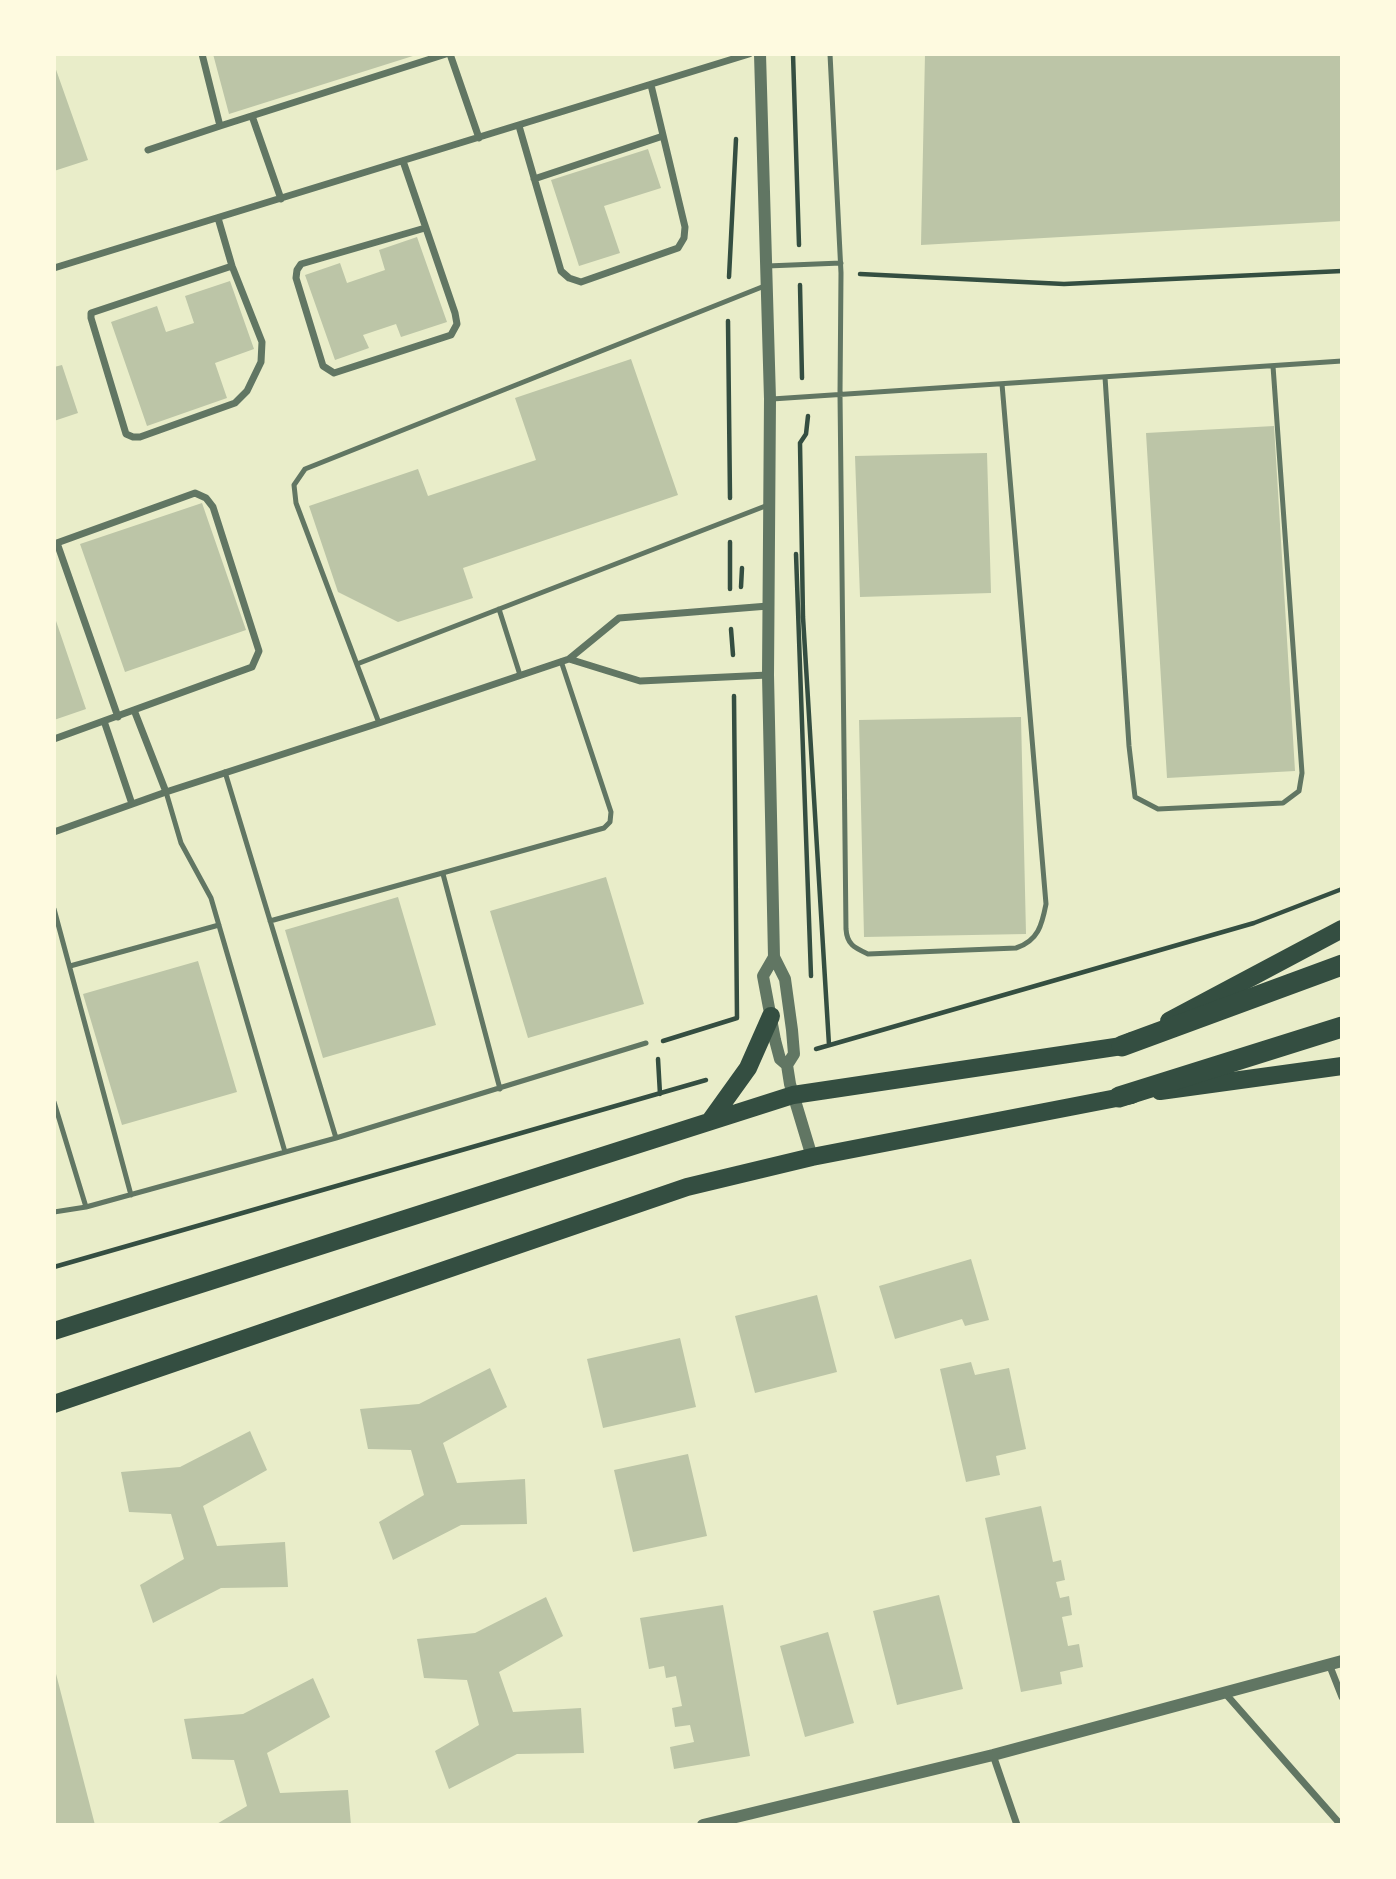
<!DOCTYPE html>
<style>
body{margin:0}
#map{position:relative;width:1396px;height:1879px;overflow:hidden;background:#e9edc9;font-family:"Space Grotesk",sans-serif}
canvas{display:block}
.frame{position:absolute;inset:0;border:56px solid #fefae0;pointer-events:none}
</style>
<div id="map">
<canvas width="1396" height="1879"></canvas>
<div class="frame"></div>
</div>
<script>
const c = document.querySelector('canvas').getContext('2d');
c.lineJoin = 'round';
function fillPath(path, color) {
  c.fillStyle = color;
  c.fill(path, 'evenodd');
}
function strokePath(path, color, width, dash) {
  c.strokeStyle = color;
  c.lineWidth = width;
  c.lineCap = dash ? 'butt' : 'round';
  c.setLineDash(dash || []);
  c.stroke(path);
}
fillPath(new Path2D(`
 M213,54H416V55L229,114Z
 M925,54H1342V221L921,245Z
 M54,64L88,160L54,171Z
 M648,149L661,188L604,206L620,253L579,266L551,180Z
 M417,237L447,322L401,337L396,324L363,335L369,348L335,360L305,275L340,263L347,283L385,270L379,250Z
 M230,281L254,349L215,363L227,398L147,426L111,322L157,306L166,332L194,323L185,296Z
 M631,359L678,495L463,568L473,598L398,622L338,592L309,506L418,469L428,496L536,460L515,398Z
 M62,365L78,413L54,421V367Z
 M1274,426L1295,771L1167,778L1146,433Z
 M987,453L991,593L860,597L855,456Z
 M202,503L246,630L125,672L80,544Z
 M55,618L86,709L54,720V619Z
 M1021,717L1026,934L864,937L859,720Z
 M606,877L644,1004L528,1038L490,911Z
 M398,897L436,1025L323,1058L285,930Z
 M198,961L237,1092L122,1125L83,994Z
 M971,1259L989,1320L965,1326L962,1319L895,1339L879,1286Z
 M817,1295L837,1372L755,1393L735,1316Z
 M680,1338L696,1407L603,1428L587,1359Z
 M971,1362L975,1375L1009,1368L1026,1449L996,1456L1000,1475L966,1482L940,1369Z
 M490,1368L507,1407L443,1443L457,1483L525,1479L527,1524L461,1525L393,1560L379,1522L424,1495L411,1450L368,1449L360,1409L419,1404Z
 M250,1431L267,1470L203,1506L217,1546L285,1542L288,1587L221,1588L153,1623L140,1585L184,1559L171,1514L129,1512L121,1472L180,1467Z
 M688,1454L707,1536L633,1552L614,1470Z
 M1041,1506L1053,1562L1061,1560L1065,1580L1056,1582L1060,1598L1069,1596L1072,1615L1062,1617L1068,1646L1079,1644L1083,1667L1060,1672L1062,1684L1021,1692L985,1518Z
 M939,1595L963,1689L897,1705L873,1611Z
 M546,1597L563,1636L499,1672L513,1712L581,1708L584,1753L517,1754L449,1789L435,1751L479,1725L467,1680L424,1678L417,1639L475,1633Z
 M723,1605L750,1756L674,1769L670,1747L694,1742L690,1725L675,1727L672,1708L682,1706L676,1676L666,1678L664,1666L649,1669L640,1618Z
 M828,1632L854,1723L805,1737L780,1646Z
 M54,1670H55L95,1825H54Z
 M313,1678L330,1717L267,1753L280,1793L348,1790L351,1825H215L247,1806L234,1760L192,1759L184,1719L243,1714Z`), '#bcc5a7');
strokePath(new Path2D(`
 M793,54L799,245
 M860,274L1064,284L1342,271
 M729,277L736,139
 M800,285L802,378
 M728,321L730,498
 M808,416L806,434L800,443L803,617L829,1045
 M730,542V589
 M796,554L811,976
 M741,587L742,568
 M731,629L733,655
 M663,1041L737,1018L734,696
 M816,1049L1254,923L1342,889
 M658,1059L660,1094
 M54,1267L706,1080`), '#344e41', 4.5);
strokePath(new Path2D(`
 M830,54L841,273L840,394L846,929C847,945 855,948 868,954L1016,948C1038,941 1042,925 1046,904L1002,384
 M767,266L841,263
 M1105,377L1129,746L1135,797L1158,809L1283,803L1299,791L1302,773L1273,366
 M772,399L1342,361
 M499,609L520,675
 M357,664L768,505
 M379,723L296,503L294,485L305,469L767,285
 M225,772L336,1138
 M166,792L181,843L211,898L285,1152
 M443,874L500,1089
 M54,909L131,1195
 M270,921L604,828L610,822L611,812L561,661
 M70,966L219,925
 M54,1102L86,1207
 M54,1212L86,1207L336,1138L646,1043`), '#617663', 5);
strokePath(new Path2D(`
 M202,54L220,126L446,54
 M450,54L479,138
 M252,116L281,199
 M519,126L561,271L569,278L581,282L678,248L684,238L685,227L651,85
 M148,150L220,126
 M403,161L455,313L457,324L451,335L334,373L323,366L296,278L297,270L301,264L425,228
 M534,179L663,136
 M218,218L232,266L262,342L261,362L247,391L235,403L140,437H133L126,434L91,318V313L232,266
 M54,268L749,54
 M57,543L118,717
 M54,544L195,493L206,498L213,507L259,651L252,667L54,739
 M569,659L640,681L768,675
 M134,710L166,792
 M104,721L132,804
 M54,832L166,792L379,723L569,659L619,618L768,606
 M1329,1664L1342,1697
 M1224,1692L1341,1825
 M993,1755L1017,1825`), '#617663', 7);
strokePath(new Path2D(`
 M760,54L770,399L768,675L774,957L785,979L792,1030L794,1054L787,1065
 M774,957L763,976L775,1040L780,1059L787,1065L790,1084L812,1157
 M703,1825L993,1755L1342,1661`), '#617663', 12);
strokePath(new Path2D(`
 M1169,1021L1342,929
 M1160,1091L1342,1066
 M710,1121L748,1068L771,1016
 M54,1331L793,1095L1122,1046L1132,1041
 M54,1404L687,1187L812,1157L1132,1095`), '#344e41', 18);
strokePath(new Path2D(`
 M1122,1046L1342,965
 M1119,1097L1342,1027`), '#344e41', 21);
</script>
